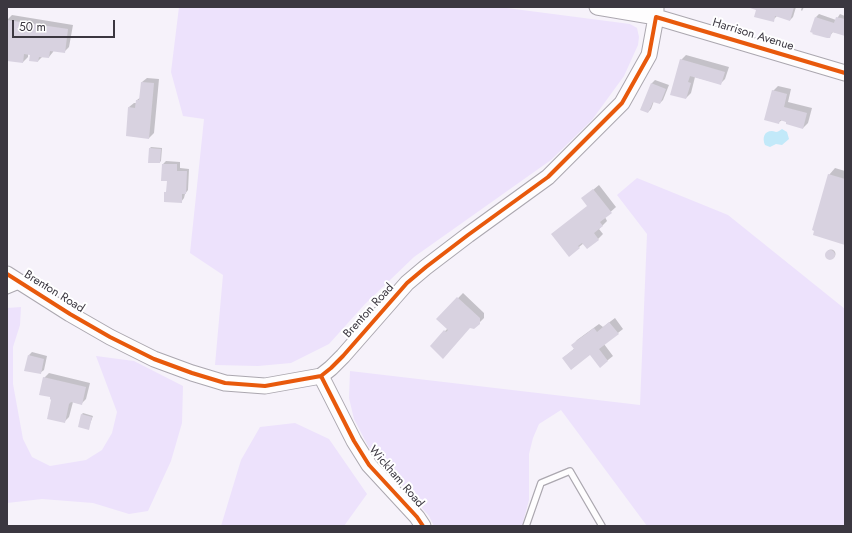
<!DOCTYPE html>
<style>
body{margin:0}
#map{position:relative;width:852px;height:533px;overflow:hidden;background:#f6f2fa;font-family:Jost,sans-serif}
canvas{display:block}
.frame{position:absolute;inset:0;border:8px solid #3b3740;pointer-events:none}
.scale{position:absolute;left:12px;top:20px;width:103px;height:18px;box-sizing:border-box;border:2px solid #3b3740;border-top:0;padding-left:5px;font-size:12px;line-height:14px;white-space:nowrap;color:#3b3740;-webkit-text-stroke:3px #fff;paint-order:stroke}
</style>
<div id="map">
<canvas width="852" height="533"></canvas>
<div class="frame"></div>
<div class="scale">50 m</div>
</div>
<script>
const c = document.querySelector('canvas').getContext('2d');
c.lineJoin = 'round';
function fillPath(path, color) {
  c.fillStyle = color;
  c.fill(path, 'evenodd');
}
function strokePath(path, color, width, dash) {
  c.strokeStyle = color;
  c.lineWidth = width;
  c.lineCap = dash ? 'butt' : 'round';
  c.setLineDash(dash || []);
  c.stroke(path);
}
function write(font, color, halo, rows, align = 'center') {
  c.font = font + ' Jost,sans-serif';
  c.lineWidth = 4;
  c.setLineDash([]);
  c.textBaseline = 'middle';
  c.strokeStyle = halo;
  c.fillStyle = color;
  for (const [text, x, y, turn = 0] of rows) {
    c.save();
    c.translate(x, y);
    c.rotate((+turn || 0) * Math.PI / 180);
    c.textAlign = isNaN(turn) ? turn : align;
    if (halo) c.strokeText(text, 0, 0);
    c.fillText(text, 0, 0);
    c.restore();
  }
}
fillPath(new Path2D(`
 M179,7H499L630,24L637,28L639,37L638,45L624,76L592,120L551,160L414,257L365,304L329,344L291,363L258,366L215,365L223,275L190,253L204,119L183,116L171,72Z
 M637,178L728,215L845,309V526H647L561,410L539,424L533,438L529,454V500L522,526H434L429,516L368,446L354,419L349,398L350,371L640,405L647,234L617,195Z
 M21,307L20,325L13,347V384L23,439L32,457L50,466L86,460L102,450L112,433L117,412L96,356L134,361L183,386L182,423L171,461L148,511L129,514L93,503L42,499L7,503V308Z
 M295,423L329,439L367,494L344,526H221L241,460L260,427Z`), '#ede2fc');
fillPath(new Path2D(`
 M782,129L787,132L789,139L782,145L776,144L770,147L765,145C762,138 764,131 772,131C774,131 775,132 776,132C778,132 780,130 782,129Z`), '#c2e9f9');
fillPath(new Path2D(`
 M749,7H796L793,17L790,20L777,16L773,20L757,9Z
 M802,7H804L802,11L801,10Z
 M819,14L836,20L840,14L845,16V35L833,32L829,37L816,17Z
 M12,15L73,25L69,47L64,52L54,50L53,52L49,57L43,56L38,61L31,54H28V57L23,62L7,60V20Z
 M686,55L729,67L725,79L720,84L695,77L691,93L686,98L681,60Z
 M147,78L159,79L154,133L149,138L129,107L134,103H137V100L141,97L142,82Z
 M655,80L669,85L663,100L660,103L654,101L651,109L648,112L641,109L652,83Z
 M778,86L791,89L788,102L812,108L808,123L803,128L782,120L778,123L773,91Z
 M151,147L162,148L161,161L160,162L150,148Z
 M166,161L180,162V168L189,169L188,190L185,194L184,198L181,202L165,193L168,190V180L163,164Z
 M835,168L845,171V243L829,175Z
 M599,185L616,207L605,217L607,221L599,229L603,234L598,239L584,243L569,255L588,205V194Z
 M826.5 254a4.5 4.5 0 1 1 9 0a4.5 4.5 0 1 1-9 0Z
 M463,293L484,313V318L474,328L470,327L431,346L448,328L438,319Z
 M615,318L623,329L604,344L613,356L608,360L600,366L590,354L563,358L575,348L573,345L577,340L599,324L603,327Z
 M32,352L47,356L44,370L40,373L29,355Z
 M49,373L90,383L86,399L81,404L73,402L69,417L64,422L52,399L44,378Z
 M83,413L93,416L88,429L82,414Z`), '#0003');
fillPath(new Path2D(`
 M747,7H794L790,21L775,16L774,22L754,17L756,10Z
 M815,17L834,23L836,17L845,19V36L832,32L830,38H827L812,34L813,33L810,32Z
 M7,20L68,29L65,53L50,51L49,58L39,57L38,62L29,61L30,55L24,54L23,63L7,61Z
 M680,59L725,72L721,85L690,76L688,82L691,83L686,99L670,95Z
 M141,82L154,83L149,139L126,136L128,107L135,108L136,100H139Z
 M651,83L666,89L660,104L653,102L648,113L640,110Z
 M772,90L787,94L784,107L807,113L803,129L786,124V122L780,120L779,124L764,120Z
 M149,148L161,149L160,163H148Z
 M162,164H177V171H187L186,194H182V203L164,202V192H166L167,181H161Z
 M828,174L845,179V245L813,235L814,231L812,230Z
 M593,189L612,213L600,222L603,226L594,233L599,240L587,249L582,243L578,246L580,248L569,257L551,234L587,206L581,198Z
 M825 255a5 5 0 1 1 10 0a5 5 0 1 1-10 0Z
 M457,297L480,318V324L474,329L470,328L443,359L430,346L444,330L446,332L448,330L436,319Z
 M609,322L619,334L599,349L608,361L600,368L590,355L571,370L562,358L574,349L571,345L594,328L597,332Z
 M28,355L44,359L41,374L24,371Z
 M43,377L86,387L82,405L71,402L69,404L65,423L47,419L51,400L50,399V397L39,395Z
 M81,414L92,417L89,430L78,427Z`), '#d8d2e0');
const lane = new Path2D(`
 M526,526L541,483L570,471L602,526`);
const street = new Path2D(`
 M7,288L19,283`);
const secondary = new Path2D(`
 M597,7L656,17L845,73
 M7,274L70,314L110,337L154,359L192,373L225,383L265,386L321,376L331,368L343,356L407,283L426,267L468,235L548,177L622,103L649,55L656,17V7
 M321,376L354,441L369,465L417,517L423,526`);
strokePath(lane, '#aba7af', 8);
strokePath(street, '#aba7af', 13);
strokePath(secondary, '#aba7af', 17);
strokePath(lane, '#fefdfe', 5.5);
strokePath(street, '#fefdfe', 11);
strokePath(secondary, '#fefdfe', 15);
strokePath(new Path2D(`
 M7,274L70,314L110,337L154,359L192,373L225,383L265,386L321,376L331,368L343,356L407,283L426,267L468,235L548,177L622,103L649,55L656,17L845,73
 M321,376L354,441L369,465L417,517L423,526`), '#e8590c', 4);
write('12px', '#3b3740', '#fff', [
 ["Harrison Avenue",753,35,17],
 ["Brenton Road",54,292,32],
 ["Brenton Road",369,311,-48],
 ["Wickham Road",396,477,49]
]);
</script>
